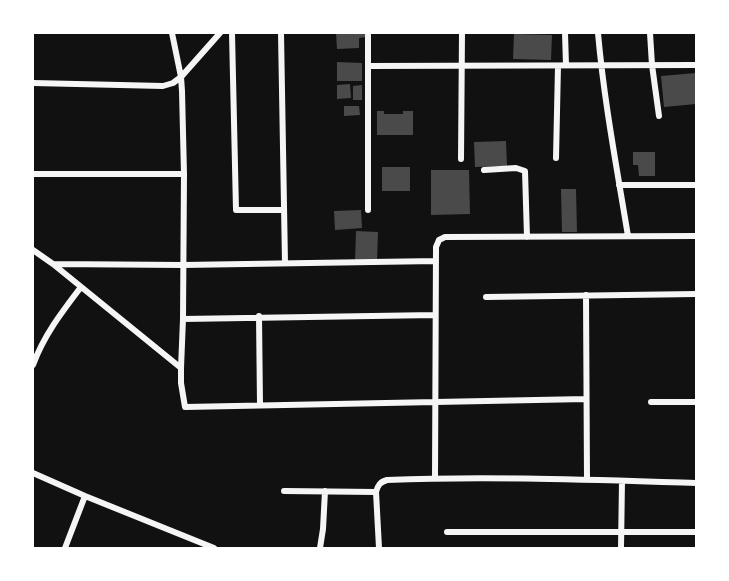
<!DOCTYPE html>
<style>
body{margin:0}
#map{position:relative;width:729px;height:581px;overflow:hidden;background:#111;font-family:"Sofia Sans Condensed",sans-serif}
canvas{display:block}
.frame{position:absolute;inset:0;border:34px solid #fff;pointer-events:none}
</style>
<div id="map">
<canvas width="729" height="581"></canvas>
<div class="frame"></div>
</div>
<script>
const c = document.querySelector('canvas').getContext('2d');
c.lineJoin = 'round';
function fillPath(path, color) {
  c.fillStyle = color;
  c.fill(path, 'evenodd');
}
function strokePath(path, color, width, dash) {
  c.strokeStyle = color;
  c.lineWidth = width;
  c.lineCap = dash ? 'butt' : 'round';
  c.setLineDash(dash || []);
  c.stroke(path);
}
fillPath(new Path2D(`
 M336,33H367V37L359,38V48L337,49Z
 M514,34L552,35L551,60L513,59Z
 M337,62L362,63V81H337Z
 M696,73V104L664,107L661,76Z
 M350,84L351,98L337,99V85Z
 M362,85V100H353V86Z
 M344,106H359L360,115L344,116Z
 M377,111H384V114H403V111H413V135H377Z
 M506,141L507,166L475,167L474,142Z
 M633,152H655V176H639L638,165H633Z
 M382,167H410V191H382Z
 M431,170H469L470,214L431,215Z
 M561,189H576L577,232H562Z
 M361,210L362,228L335,230L334,211Z
 M356,231L378,232L377,261H355Z`), '#4a4a4a');
strokePath(new Path2D(`
 M172,33L181,77L182,91L184,174L183,319L181,368V383L185,407L586,399
 M232,33L236,210H284
 M281,33L285,263
 M368,33V66
 M565,33L566,65
 M598,33C604,101 617,169 628,236
 M650,33L652,65L659,116
 M33,83L163,86L173,83L181,77L220,33
 M556,158L558,66
 M461,159L462,33
 M484,170L516,168L525,171L527,237
 M33,174H184
 M619,185H696
 M368,210V66L696,65
 M33,250L53,264L181,368
 M53,264L183,265L436,261
 M586,295L587,480
 M486,297L696,294
 M259,316L260,405
 M183,319L435,315
 M33,365C44,335 62,312 81,287
 M651,402H696
 M33,473L85,496L214,548
 M435,478L436,247L439,240L445,237L696,236
 M284,491L376,492
 M447,532H696
 M65,548L85,496
 M320,548L323,529L325,491
 M379,548L376,492C378,485 380,482 387,480C490,476 593,480 696,483
 M621,548L622,481`), '#f5f5f5', 6);
</script>
